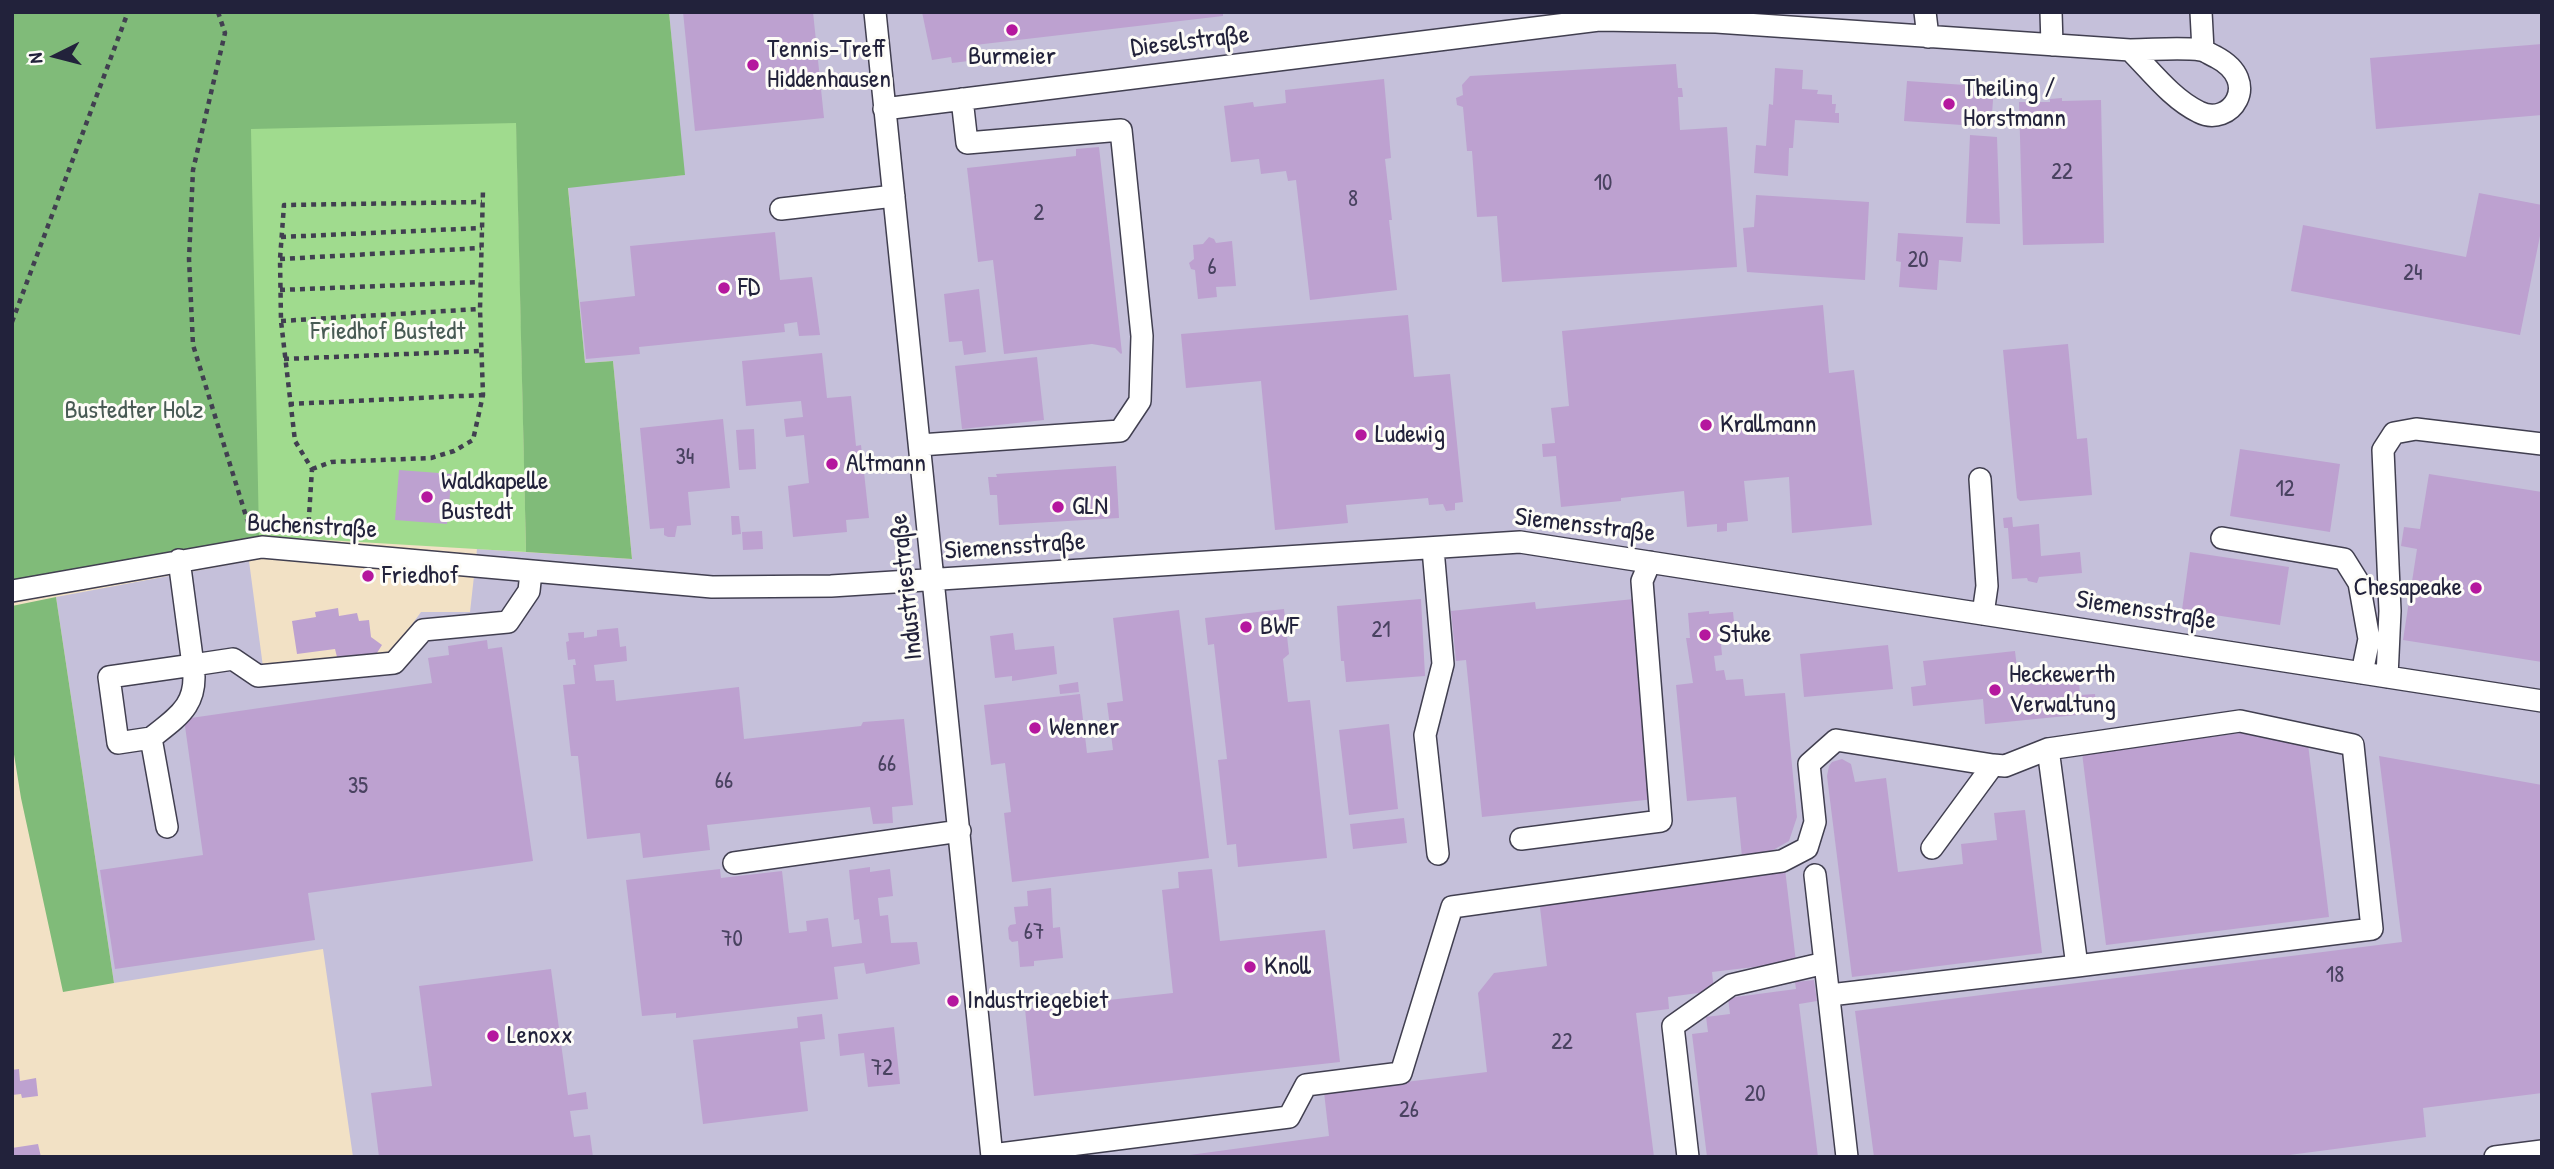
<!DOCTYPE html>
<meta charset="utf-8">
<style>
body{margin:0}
#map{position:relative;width:2554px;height:1169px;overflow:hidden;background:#f2e1c5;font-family:"Patrick Hand",sans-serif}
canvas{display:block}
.frame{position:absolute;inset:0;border:14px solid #22223b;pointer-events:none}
.north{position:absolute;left:21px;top:21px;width:70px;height:70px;-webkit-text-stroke:5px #fdfcf7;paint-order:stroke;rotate:264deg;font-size:19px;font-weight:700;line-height:28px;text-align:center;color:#22223b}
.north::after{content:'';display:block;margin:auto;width:24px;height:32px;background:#22223b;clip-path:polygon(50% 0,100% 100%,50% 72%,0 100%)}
</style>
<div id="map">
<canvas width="2554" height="1169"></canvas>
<div class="frame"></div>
<div class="north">N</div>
</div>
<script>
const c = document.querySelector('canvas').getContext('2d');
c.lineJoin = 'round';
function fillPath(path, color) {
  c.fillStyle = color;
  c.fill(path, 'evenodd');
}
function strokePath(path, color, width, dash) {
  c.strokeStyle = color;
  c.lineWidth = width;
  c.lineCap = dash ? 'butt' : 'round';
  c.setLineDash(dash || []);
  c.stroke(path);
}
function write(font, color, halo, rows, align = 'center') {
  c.font = font + ' "Patrick Hand",sans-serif';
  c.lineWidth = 6;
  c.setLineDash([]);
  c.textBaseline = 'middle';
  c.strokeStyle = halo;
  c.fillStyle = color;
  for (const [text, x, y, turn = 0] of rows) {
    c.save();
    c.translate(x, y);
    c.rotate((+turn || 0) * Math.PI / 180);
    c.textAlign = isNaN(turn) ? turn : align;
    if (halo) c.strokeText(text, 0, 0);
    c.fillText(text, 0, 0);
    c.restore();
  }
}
fillPath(new Path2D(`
 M669,12H2542V1157H353L323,949L114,983L56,597L249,561L263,667L327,658L328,664L389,656L421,612H470L477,549L632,559L613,361L585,363L568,187L684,175Z`), '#c5c0da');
fillPath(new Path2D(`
 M12,12H514L526,552L259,536L12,586Z`), '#a0db8e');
fillPath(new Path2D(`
 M12,12H669L685,175L568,188L585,363L613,361L632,559L526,552L516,123L251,129L259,536L12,586Z
 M56,597L114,983L63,992L21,798L12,742V606Z`), '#80bb79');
fillPath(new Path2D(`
 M683,12H813L824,118L695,131Z
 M922,12H1223V16L975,45L977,60L952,63L951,57L932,60Z
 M2542,44V115L2376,129L2370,58Z
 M1676,64L1678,88H1682L1683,97H1678L1680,130L1727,127L1737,267L1502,282L1497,216L1477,217L1472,151H1467L1463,107L1457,105L1456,98L1463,95L1462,85L1470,76Z
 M1775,68L1803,70L1802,89L1818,90L1817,94L1832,95V104H1836L1835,113H1839V123L1795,120L1793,148H1789L1788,176L1754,173L1756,145L1766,146L1769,104L1773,105Z
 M1384,79L1391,158L1385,159L1392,220H1389L1397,290L1310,300L1296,180L1288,181L1286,171L1261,174L1259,159L1231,162L1224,106L1253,102L1254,107L1286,103L1285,90Z
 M1907,81L1994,87L1991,127L1904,121Z
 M2062,98V101L2101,100L2104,243L2023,245L2019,102H2050V99Z
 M1970,135L1997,137L2000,224L1966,223Z
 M1099,147L1122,353L1121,354L1115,348L1092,344L1004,354L993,260L978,262L967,168L1076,156V149Z
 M2479,193L2542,205V226L2520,335L2291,291L2303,225L2466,257Z
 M1756,195L1869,202L1865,280L1747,272L1743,228L1754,227Z
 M775,232L780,280L812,277L820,335L799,336L797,322L784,324L785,332L639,347L640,354L586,359L580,302L635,296L630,246Z
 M1898,233L1963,237L1961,262L1939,260L1937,290L1899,287L1901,262L1896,261Z
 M1209,237L1214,239L1216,243L1232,241L1236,286L1216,287L1217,297L1198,299L1195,270L1191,269L1189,263L1194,259L1193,245L1203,244Z
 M979,289L986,352L964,355L962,341L949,342L944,294Z
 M1823,305L1829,373L1854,370L1872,525L1792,533L1789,477L1744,481L1748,521L1727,523V531L1717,532V524L1687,527L1684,491L1621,498V501L1561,507L1556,456L1543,457L1542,444L1555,443L1551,408L1569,406L1562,331Z
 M1408,315L1414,377L1450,374L1463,502L1455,503V510L1446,511L1443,504L1429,505L1428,498L1346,505L1348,523L1275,530L1261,381L1186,388L1181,334Z
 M2068,344L2077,439L2087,438L2092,495L2020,501L2017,498L2003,350Z
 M822,353L827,398L851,396L856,446L861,445L869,518L846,520L847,532L793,537L788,486L809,483L804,435L786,437L784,419L803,417L801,401L746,406L742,361Z
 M1037,357L1044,420L962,429L955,366Z
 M723,419L730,488L688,492L691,525L677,526L675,537H668L664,535V528L650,529L640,428Z
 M754,429L756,469L739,470L736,430Z
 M2240,449L2340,464L2330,532L2230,516Z
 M1116,466L1119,518L999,525L997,495H990L988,477H997L996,474Z
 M399,470L452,474L447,524L395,520Z
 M2429,474L2542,492V662L2403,640L2417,549L2401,546L2404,527L2420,529Z
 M731,516H739L741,534L732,535Z
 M2012,517L2013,527L2039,524L2041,556L2080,552L2082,573L2039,577L2037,583L2028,581L2027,578L2012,579L2008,528H2004L2003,518Z
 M762,531L763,549L743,550L742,532Z
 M2190,552L2289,567L2280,625L2182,610Z
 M1421,599L1425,676L1346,682L1344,661H1341L1337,606Z
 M1634,599L1655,799L1482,817L1466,660L1456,661L1451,611L1535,602L1536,609Z
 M338,608L339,616L357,613L359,621L369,620L371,637L382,645L375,656L338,661L335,649L297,654L292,621L316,617L315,612Z
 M1284,609L1289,654L1283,659L1288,702L1310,700L1327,858L1238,867L1236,844L1227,845L1218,760L1227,759L1214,644L1208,645L1205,618Z
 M1179,610L1209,858L1012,882L1004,813L1011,812L1005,763L991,765L984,705L1080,694L1087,753L1113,750L1107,703L1123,701L1113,618Z
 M1709,611V614L1733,612L1735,632L1720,633L1722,655L1714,656L1716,671L1724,670L1726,680L1743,679L1745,696L1785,693L1797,817L1789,841L1766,854L1742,857L1736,797L1687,801L1676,685L1693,683L1686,638H1690L1688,613Z
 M618,628L620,647L626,646L627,661L594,665L596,681L614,680L616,701L739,687L744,739L861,726L863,722L904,719L913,805L892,807L893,823L873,824L870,807L707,825L710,850L643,858L640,833L587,839L578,756H571L563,685L575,684L573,665H576L575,659L568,660L566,642L569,641L568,633L584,632V638L597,636V630Z
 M1013,633L1015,650L1054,646L1057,674L1012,681V676L995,678L990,636Z
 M487,640L488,649L502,647L533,861L308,893L315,940L115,969L100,870L203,855L184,719L432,683L428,658L449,655L448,646Z
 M1888,645L1893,689L1804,697L1800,654Z
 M2015,651L2018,677L2078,670L2080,695L2095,694L2097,713L1985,724L1983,699L1913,706L1911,687L1926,685L1923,661Z
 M1078,682L1079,692L1060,694L1059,685Z
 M1389,724L1398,809L1349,815L1339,730Z
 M2241,733L2308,744L2329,917L2106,945L2082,753Z
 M2379,756L2542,785V1093L2423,1108L2426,1137L2274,1157H1874L1855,1011L2402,942Z
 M1842,759L1851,764L1855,782L1886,778L1898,872L1963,864L1961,844L1997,840L1994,813L2025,810L2042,953L1852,977L1827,776L1829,766L1832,762Z
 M1404,818L1407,843L1353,849L1350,824Z
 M870,867V872L890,869L893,896L878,898L880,916L888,915L891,943L917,942L920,964L866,974L864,963L834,967L838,999L676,1018V1013L642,1016L626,880L720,869L721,878L782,871L789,933L807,931L806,921L828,918L832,947L862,943L859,919L854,920L849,870Z
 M1212,869L1220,941L1325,930L1340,1062L1034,1096L1025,1009L1173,993L1162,890L1179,888L1178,872Z
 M1785,869L1796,962L1712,972L1714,991L1668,997L1669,1009L1636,1013L1654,1157H1175L1329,1136L1324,1092L1487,1072L1478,993L1494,973L1547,966L1539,899Z
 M1051,888L1053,928L1060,927L1063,958L1034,961V966L1020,967L1018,941L1012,942L1009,939L1008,928L1010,925L1016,924L1014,907L1028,906L1027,891Z
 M551,969L568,1095L586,1092L588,1109L570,1111L574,1137L590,1135L593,1157H379L371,1093L432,1086L419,986Z
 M1814,980L1817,1001L1799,1004L1818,1157H1707L1692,1034L1708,1032L1706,1017L1730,1014L1728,998L1796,989L1795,982Z
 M822,1014L825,1039L800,1042L808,1111L703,1124L693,1040L798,1028L797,1017Z
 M894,1027L900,1084L868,1087L864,1053L840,1056L838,1034Z
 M19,1069L20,1081L36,1078L38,1096L22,1098L21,1094L12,1095V1070Z
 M38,1144L41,1157H12V1148Z`), '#bda1d0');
const minor = new Path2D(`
 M875,12L992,1157
 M1925,12L1928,37
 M2051,12L2052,45
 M2201,12L2203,50
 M884,109L1599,20L1716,22L2130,50C2151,71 2172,99 2199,112C2230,128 2263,82 2216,57C2211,55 2206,51 2201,50C2179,47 2153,50 2130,50
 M781,209L894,196
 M920,445L1120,431L1140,401L1142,336L1121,130L967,143L962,99
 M1980,479L1987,586L1983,614
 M2222,538L2344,559L2359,583L2369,639L2362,673
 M1433,549L1443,664L1425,735L1438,854
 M179,560L193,665L233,659L258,676L394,663L423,630L508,622L529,591L531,572
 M12,591L262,547L712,587L831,586L1520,542L2542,701
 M2387,677L2390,611L2383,450L2394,433L2416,429L2542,444
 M151,738L118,743L109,677L193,665C199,704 179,716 151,738L167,827
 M2048,749L2240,721L2353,745L2372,929L2077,966
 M1521,839L1661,821L1642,581L1650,562
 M734,863L960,831
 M1815,875L1847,1157
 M1830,995L2077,966L2048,749L2005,766L1993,765L1932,848
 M992,1155L1289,1117L1306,1085L1401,1073L1452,907L1782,861L1807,848L1815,822L1809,764L1836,740L1993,765
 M1688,1157L1673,1026L1731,985L1825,963
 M2495,1157L2542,1151`);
strokePath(minor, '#413f50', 24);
strokePath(new Path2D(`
 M218,12L225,33L193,170L189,259L193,345L250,529
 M281,237L482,228
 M280,259L481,248
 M280,290L480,282
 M281,321L479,309
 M12,322L128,12
 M284,359L480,351
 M289,404L483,395
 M312,469L331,462L431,458L454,451L473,440L483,395L480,309L483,189
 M308,532L312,469L295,441L281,321L280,259L284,205L482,202`), '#413f50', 4.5, [5, 5]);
strokePath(minor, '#fff', 21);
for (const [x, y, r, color] of [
 [1012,30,7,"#b5179e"],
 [753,65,7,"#b5179e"],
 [1949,104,7,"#b5179e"],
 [724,288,7,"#b5179e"],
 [1706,425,7,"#b5179e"],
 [1361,435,7,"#b5179e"],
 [832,464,7,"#b5179e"],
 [427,497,7,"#b5179e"],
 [1058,507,7,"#b5179e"],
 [368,576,7,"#b5179e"],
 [2476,588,7,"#b5179e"],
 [1246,627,7,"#b5179e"],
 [1705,635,7,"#b5179e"],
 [1995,690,7,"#b5179e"],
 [1035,728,7,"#b5179e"],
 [1250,967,7,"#b5179e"],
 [953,1001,7,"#b5179e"],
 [493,1036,7,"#b5179e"]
]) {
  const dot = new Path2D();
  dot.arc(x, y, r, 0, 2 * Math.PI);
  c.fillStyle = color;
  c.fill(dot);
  strokePath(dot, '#fdfcf7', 2.5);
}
write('23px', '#494260', null, [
 ["22",2062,173],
 ["10",1603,184],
 ["8",1353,200],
 ["2",1039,214],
 ["20",1918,261],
 ["6",1212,268],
 ["24",2413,274],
 ["34",685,458],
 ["12",2285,490],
 ["21",1381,631],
 ["66",887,765],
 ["66",724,782],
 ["35",358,787],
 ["67",1034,933],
 ["70",732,940],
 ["18",2335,976],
 ["22",1562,1043],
 ["72",882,1069],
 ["20",1755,1095],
 ["26",1409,1111]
]);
write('26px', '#22223b', '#fdfcf7', [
 ["Dieselstraße",1190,42,-7],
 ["Siemensstraße",1585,526,7],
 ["Buchenstraße",312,527,3],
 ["Siemensstraße",1015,547,-4],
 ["Industriestraße",907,587,-96],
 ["Siemensstraße",2146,611,9]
]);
write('26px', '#22223b', '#fdfcf7', [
 ["Tennis-Treff",767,50],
 ["Hiddenhausen",767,80],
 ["Burmeier",1012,57,"center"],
 ["Theiling /",1963,89],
 ["Horstmann",1963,119],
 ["FD",738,288],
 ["Krallmann",1720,425],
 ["Ludewig",1375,435],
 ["Altmann",846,464],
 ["Waldkapelle",441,482],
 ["Bustedt",441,512],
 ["GLN",1072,507],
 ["Friedhof",382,576],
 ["Chesapeake",2462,588,"right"],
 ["BWF",1260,627],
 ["Stuke",1719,635],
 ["Heckewerth",2009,675],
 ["Verwaltung",2009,705],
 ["Wenner",1049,728],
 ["Knoll",1264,967],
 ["Industriegebiet",967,1001],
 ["Lenoxx",507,1036]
], 'left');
write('26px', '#485a54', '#fdfcf7', [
 ["Friedhof Bustedt",388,332],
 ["Bustedter Holz",134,411]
]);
</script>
